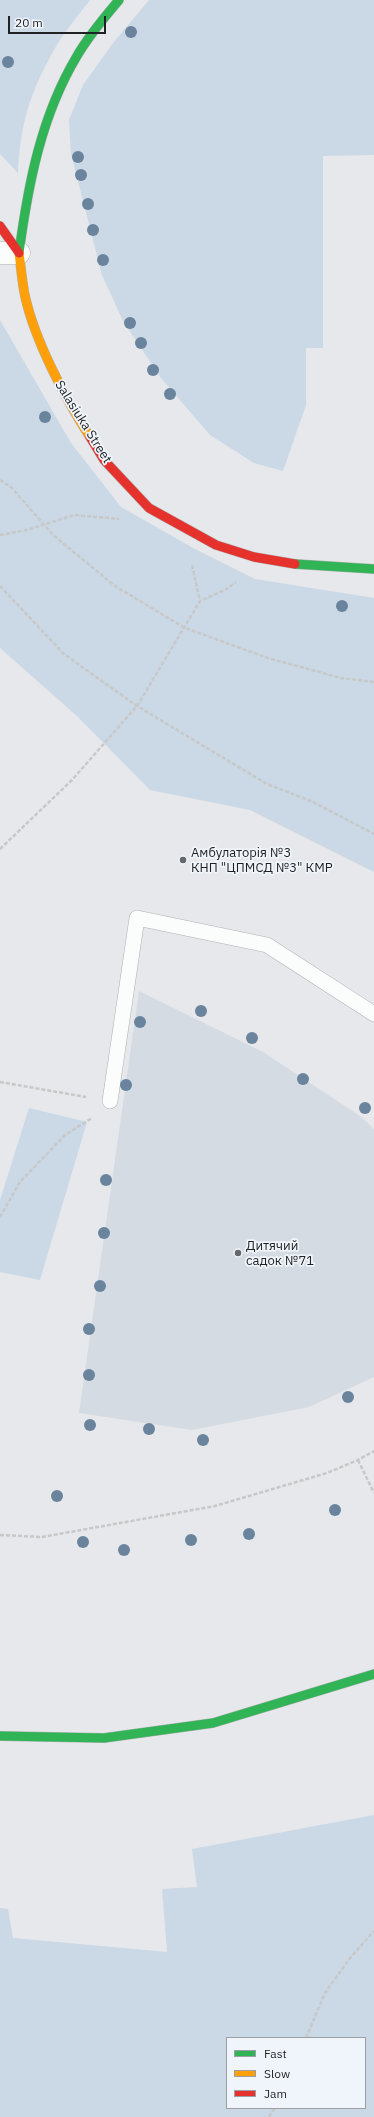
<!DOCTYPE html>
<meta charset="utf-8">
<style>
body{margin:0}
#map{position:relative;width:374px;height:2117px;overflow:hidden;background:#e6e8eb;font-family:"IBM Plex Sans",sans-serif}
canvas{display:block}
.legend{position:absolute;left:226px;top:2037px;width:140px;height:72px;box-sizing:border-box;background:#f0f5fb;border:1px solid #9ca0a5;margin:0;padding:5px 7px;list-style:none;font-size:12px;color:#1f2123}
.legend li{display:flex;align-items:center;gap:8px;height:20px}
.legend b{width:20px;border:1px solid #9ca0a5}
.scale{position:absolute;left:8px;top:16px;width:98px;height:18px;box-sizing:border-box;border:2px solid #1f2123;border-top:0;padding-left:5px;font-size:12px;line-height:14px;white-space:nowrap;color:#1f2123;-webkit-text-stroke:3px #f0f5fb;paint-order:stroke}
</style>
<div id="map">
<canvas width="374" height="2117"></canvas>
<ul class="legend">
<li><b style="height:5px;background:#30b455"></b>Fast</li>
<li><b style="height:5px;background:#ff9f0a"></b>Slow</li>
<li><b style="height:5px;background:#e5322d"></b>Jam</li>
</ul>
<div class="scale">20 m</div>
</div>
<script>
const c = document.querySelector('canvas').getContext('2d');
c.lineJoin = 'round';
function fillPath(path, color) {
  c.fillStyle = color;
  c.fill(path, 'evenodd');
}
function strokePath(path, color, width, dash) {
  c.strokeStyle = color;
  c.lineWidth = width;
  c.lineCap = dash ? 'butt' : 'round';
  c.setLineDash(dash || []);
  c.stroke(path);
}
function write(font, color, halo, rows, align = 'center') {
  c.font = font + ' "IBM Plex Sans",sans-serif';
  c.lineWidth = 3.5;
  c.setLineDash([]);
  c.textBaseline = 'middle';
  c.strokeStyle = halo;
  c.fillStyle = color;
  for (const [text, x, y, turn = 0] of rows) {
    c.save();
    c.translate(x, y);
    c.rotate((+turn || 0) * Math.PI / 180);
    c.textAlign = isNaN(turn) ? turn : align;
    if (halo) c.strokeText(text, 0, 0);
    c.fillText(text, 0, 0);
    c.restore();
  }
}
fillPath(new Path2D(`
 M139,991L263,1052L360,1116L374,1129V1377L309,1407L192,1430L79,1413Z`), '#d5dbe3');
fillPath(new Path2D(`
 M0,0H90C78,16 64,32 54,50C30,92 20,125 18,173L0,154Z
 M149,0H374V155L323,156V348H306V405L283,471L254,463L210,435L161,378L123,321L102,275L71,154L69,120L83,85L113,43Z
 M0,320L71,443L121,507L195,549L255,579L374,598V872L250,810L150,790L78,717L0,648Z
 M29,1108L87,1122L40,1280L0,1272V1200Z
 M374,1815V2117H0V1908L8,1909L13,1938L167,1952L162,1889L197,1887L192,1849ZM227,2038H365V2108H227Z`), '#cbd8e6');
const lane = new Path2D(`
 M110,1101L137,918L267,945L374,1014`);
const street = new Path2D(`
 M0,253H19`);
const fast = new Path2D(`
 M19,253C28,185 41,116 77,56C89,35 104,18 119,0
 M295,564L374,569
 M0,1736L104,1738L213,1723L374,1674`);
const slow = new Path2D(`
 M19,253C21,267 22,282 25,296C35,341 65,398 90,437`);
const jam = new Path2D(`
 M0,226L19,253
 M90,437L104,460L149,508L216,545L254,557L295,564`);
strokePath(lane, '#b0b1b3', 16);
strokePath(street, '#b0b1b3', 23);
strokePath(fast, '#b0b1b3', 10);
strokePath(slow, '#b0b1b3', 10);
strokePath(jam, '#b0b1b3', 10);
strokePath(new Path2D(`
 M0,480L11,487L53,535L115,586L185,628L268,658L341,678L374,682
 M0,535L27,530L74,515L119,519
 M192,565L200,601
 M0,586L64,654L137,706L267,784L313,802L374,834
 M0,849L72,780L137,706L200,601L225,590L236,582
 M0,1082L86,1097
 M0,1217L20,1182L65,1135L92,1118
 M358,1460L374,1493
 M0,1535L42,1537L215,1506L327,1473L358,1460L374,1451
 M306,2038L325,1993L350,1958L374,1931
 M269,2117L275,2108`), '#c7c8c8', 2.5, [4, 2]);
strokePath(lane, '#fbfcfc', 15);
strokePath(street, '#fbfcfc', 22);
strokePath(fast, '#30b455', 9);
strokePath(slow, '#ff9f0a', 9);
strokePath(jam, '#e5322d', 9);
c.fillStyle = '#69849c';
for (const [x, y] of [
 [131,32],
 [8,62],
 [78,157],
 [81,175],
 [88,204],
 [93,230],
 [103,260],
 [130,323],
 [141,343],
 [153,370],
 [170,394],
 [45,417],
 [342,606],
 [201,1011],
 [140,1022],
 [252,1038],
 [303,1079],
 [126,1085],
 [365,1108],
 [106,1180],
 [104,1233],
 [100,1286],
 [89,1329],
 [89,1375],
 [348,1397],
 [90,1425],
 [149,1429],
 [203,1440],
 [57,1496],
 [335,1510],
 [249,1534],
 [191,1540],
 [83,1542],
 [124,1550]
]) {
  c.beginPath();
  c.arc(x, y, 6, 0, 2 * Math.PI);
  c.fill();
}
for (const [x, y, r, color] of [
 [183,860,4,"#656769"],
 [238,1253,4,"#656769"]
]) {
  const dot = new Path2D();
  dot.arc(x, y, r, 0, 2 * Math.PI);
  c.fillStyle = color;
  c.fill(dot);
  strokePath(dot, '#f0f5fb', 1.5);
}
write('13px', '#1f2123', '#f0f5fb', [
 ["Salasiuka Street",83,422,58]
]);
write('13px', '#1f2123', '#f0f5fb', [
 ["Амбулаторія №3",191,853],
 ["КНП \"ЦПМСД №3\" КМР",191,868],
 ["Дитячий",246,1246],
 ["садок №71",246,1261]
], 'left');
</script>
